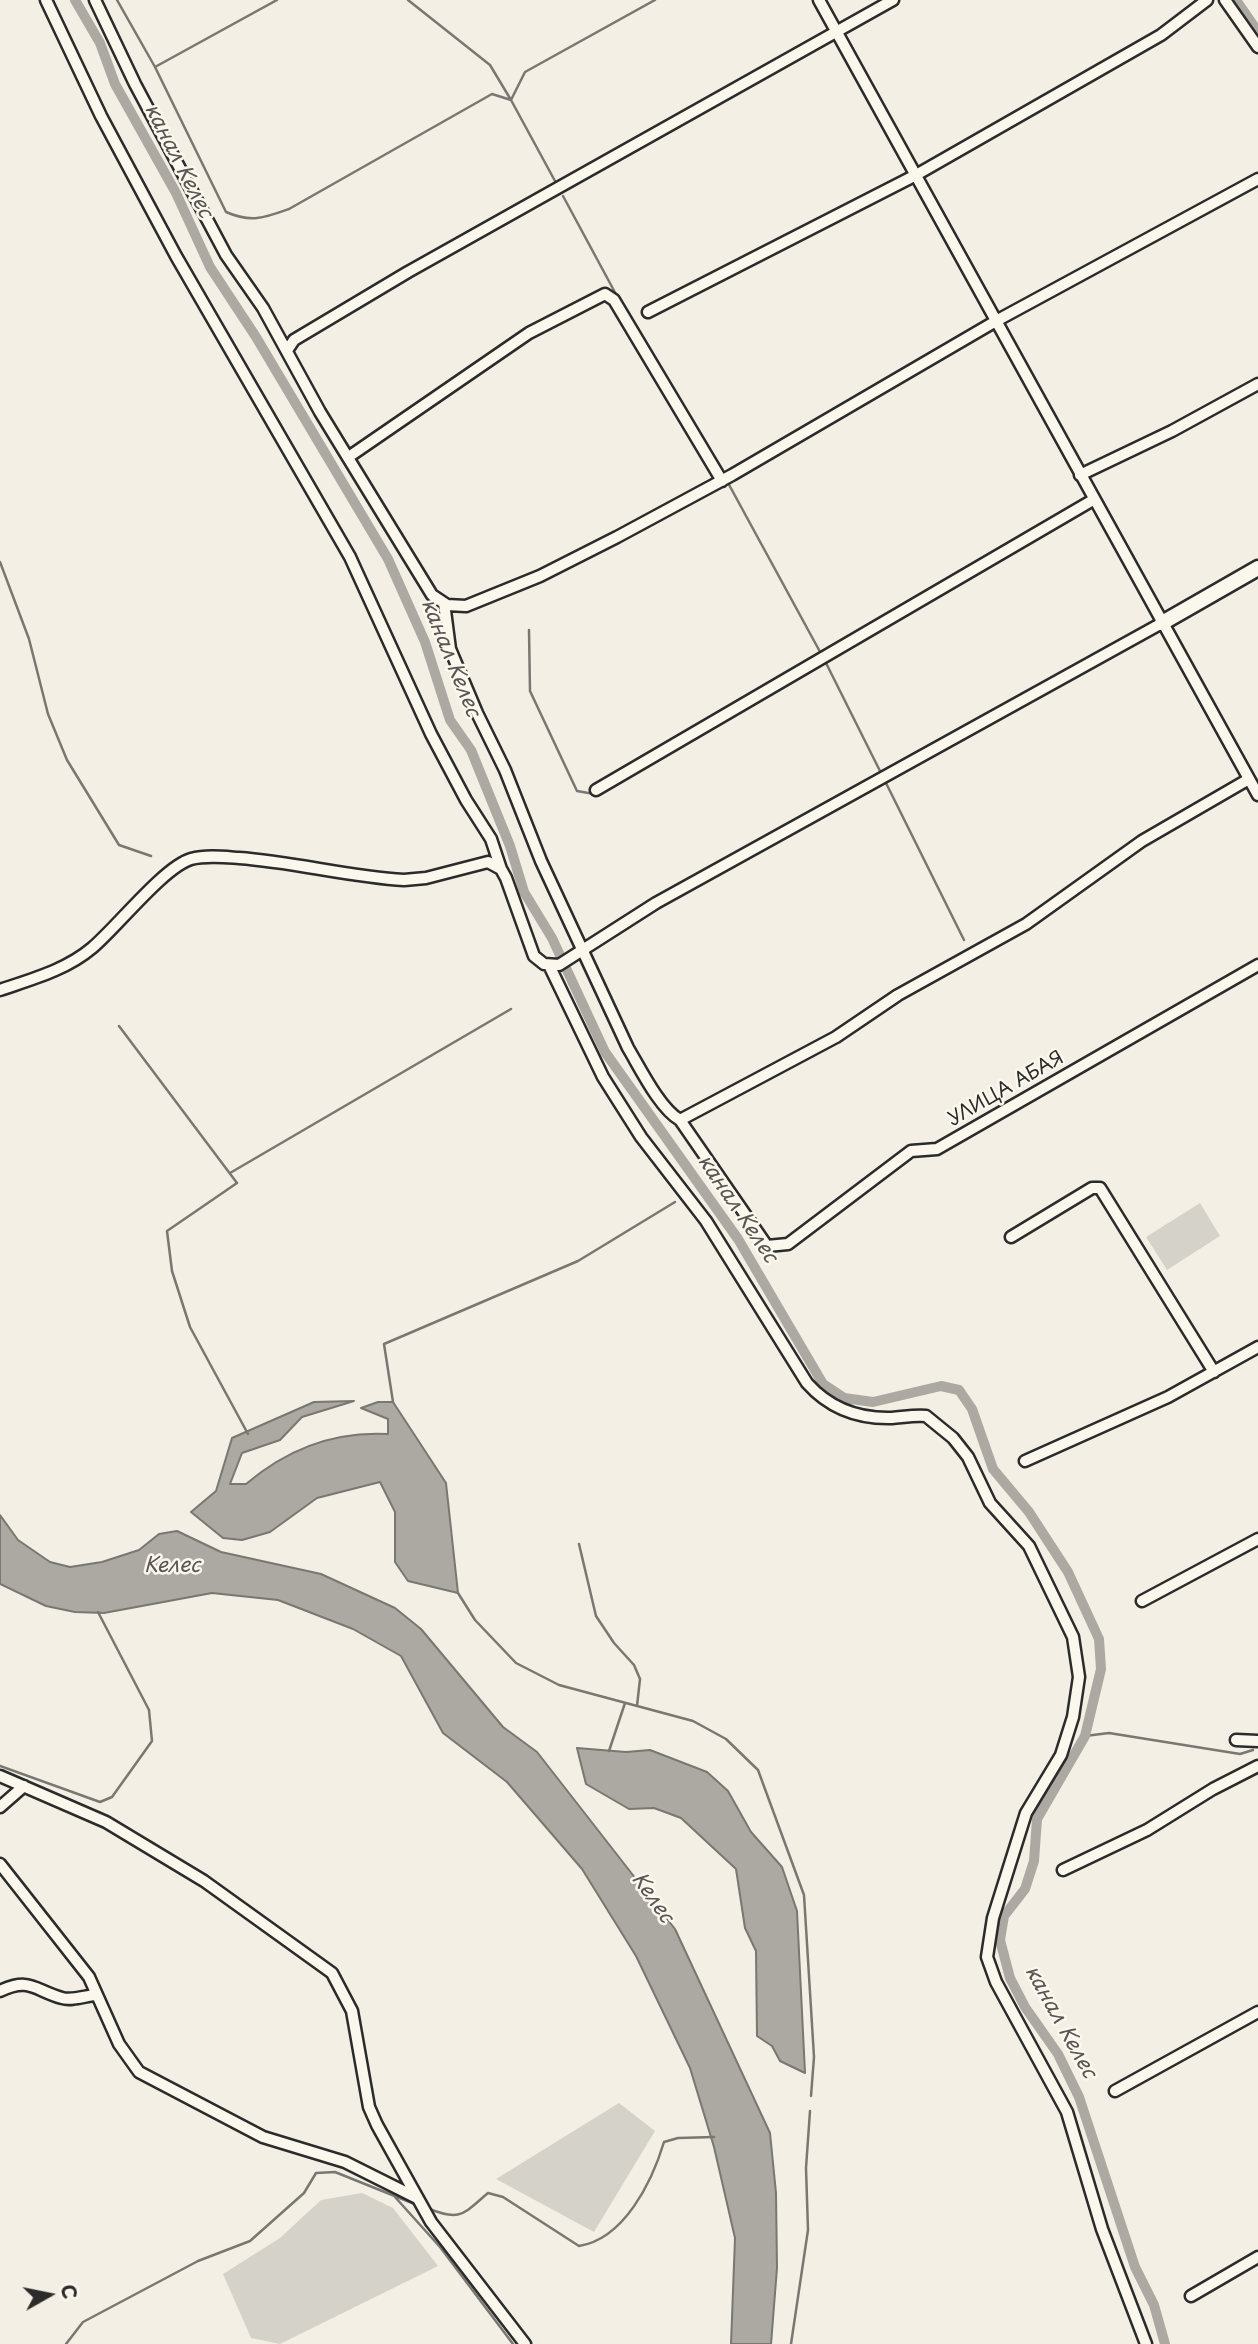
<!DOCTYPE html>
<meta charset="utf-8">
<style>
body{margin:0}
#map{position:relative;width:1258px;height:2344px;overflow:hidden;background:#f3efe4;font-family:"Playpen Sans",sans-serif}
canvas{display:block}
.north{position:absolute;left:14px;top:2260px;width:70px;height:70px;-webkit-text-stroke:5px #fbf7ec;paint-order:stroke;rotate:81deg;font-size:19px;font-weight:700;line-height:28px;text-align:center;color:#2b2b2b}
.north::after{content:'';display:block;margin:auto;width:24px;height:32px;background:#2b2b2b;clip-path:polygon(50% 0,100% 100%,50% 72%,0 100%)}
</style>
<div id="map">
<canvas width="1258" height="2344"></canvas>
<div class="north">С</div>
</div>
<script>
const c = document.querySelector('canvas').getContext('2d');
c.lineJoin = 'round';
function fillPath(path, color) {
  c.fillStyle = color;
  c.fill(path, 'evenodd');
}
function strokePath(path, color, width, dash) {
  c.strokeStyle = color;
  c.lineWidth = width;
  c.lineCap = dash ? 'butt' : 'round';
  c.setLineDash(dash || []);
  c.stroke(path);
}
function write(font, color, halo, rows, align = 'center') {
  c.font = font + ' "Playpen Sans",sans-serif';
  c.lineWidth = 5;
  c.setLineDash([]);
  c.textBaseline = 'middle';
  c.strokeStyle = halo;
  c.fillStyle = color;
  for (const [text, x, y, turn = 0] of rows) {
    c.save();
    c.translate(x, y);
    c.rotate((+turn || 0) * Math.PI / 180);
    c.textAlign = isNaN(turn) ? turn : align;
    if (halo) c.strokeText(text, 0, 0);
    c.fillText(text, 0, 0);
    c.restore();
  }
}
fillPath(new Path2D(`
 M1200,1203L1220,1236L1167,1270L1146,1237Z
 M619,2103L655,2131L594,2232L496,2179Z
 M362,2193L393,2208L438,2266L280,2344L251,2338L223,2274L280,2238L321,2200Z`), '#d5d2c9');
const water = new Path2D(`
 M354,1401L302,1417L280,1440L242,1453L230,1484H246C287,1449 333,1431 388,1434V1419L361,1408L378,1402H393L446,1483L458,1593L408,1581L395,1562V1512L380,1482L317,1498L270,1532L242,1540L223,1538L191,1512L216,1491L232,1438L314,1402Z
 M0,1515L18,1540L50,1562L70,1567L102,1562L139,1550L159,1534L177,1531L221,1552L321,1574L395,1608L421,1629L503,1727L537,1752L675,1929L770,2133L776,2193L777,2268L771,2344H731L735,2238L714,2147L690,2068L636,1956L582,1869L507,1782L443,1733L401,1656L353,1629L278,1600L212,1593L104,1613L75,1612L46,1606L0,1584Z
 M577,1748L626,1752L650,1750L707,1772L728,1791L751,1832L782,1867L797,1911L805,2073L780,2061L772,2046L757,2036L756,1951L745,1928L736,1869L681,1818L654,1808L629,1809L586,1784Z`);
fillPath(water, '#aca9a2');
strokePath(water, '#787772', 2);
strokePath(new Path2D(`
 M117,0L155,67L226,212C251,223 264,218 289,209L492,94L511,100L555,181
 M408,0L490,65L511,100
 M155,67L277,0
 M511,100L525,72L655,0
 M563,196L618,298
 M679,399L722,472
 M727,481L825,661L882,775
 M0,562L29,639L48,714L67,760L119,845L151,856
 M529,630L530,691L577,791L594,794
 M885,781L964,940
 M119,1026L237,1183L167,1231L172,1271L190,1327L248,1434
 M230,1173L511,1009
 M393,1402L384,1344L578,1261L675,1202
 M579,1544L596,1616L614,1643L634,1665L640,1679L637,1706
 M458,1593L475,1620L516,1663L559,1685L693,1721L726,1739L758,1770L804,1895L814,2057L811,2096
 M1085,1736L1109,1733L1240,1754L1253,1750
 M609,1751L625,1703
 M0,1766L100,1802L112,1797L152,1741L149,1710L98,1612
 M395,2197L440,2247L513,2344
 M427,2208C461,2222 463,2214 488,2193L503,2197L579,2246C624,2239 652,2182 664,2142L678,2138L714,2137
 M66,2344L83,2322L198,2261L250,2241L304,2193L316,2173L335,2172L417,2205
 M791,2344L808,2230L806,2168L810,2111`), '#787772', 2.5);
strokePath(new Path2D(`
 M75,0L100,43L115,84L176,193L210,267L256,337L388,559L425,642L450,720L471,750L510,846L524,892L552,938L605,1052L738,1239L823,1384L844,1398L873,1402L941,1386L959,1390L972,1409L993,1469L1029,1512L1068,1572L1099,1639L1101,1669L1085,1736L1037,1819L1034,1861L1025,1889L1004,1916L1000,1940L1010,1978L1025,2007L1058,2054L1079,2097L1135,2267L1154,2305L1165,2344
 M1236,0L1258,32`), '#aca9a2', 10);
const minor = new Path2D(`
 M46,0L101,116L176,256L350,557L431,734L466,800L491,839L501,869
 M95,0L135,84L226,255L263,308L320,412L432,595L447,605L466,606L540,576L617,537L732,475L996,321L1258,179
 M819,0L1258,795
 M1225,0L1258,47
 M648,312L916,175L1161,35L1207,0
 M288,349L294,340L408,272L893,0
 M350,456L529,333L605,294L614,300L722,481
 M1080,475L1172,431L1258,384
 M444,603L450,649L477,713L505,770L541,861L628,1048C640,1068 660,1109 680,1120L767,1246L788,1244L911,1151L937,1149L1258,965
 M596,790L1093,500
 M549,965L603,1077L641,1137L706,1221L807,1383C830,1409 858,1419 892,1418C904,1417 915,1415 926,1416L953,1438L968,1457L990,1503L1029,1546L1073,1637L1079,1677L1073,1717L1061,1755L1026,1813L993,1918L987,1957L996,1982L1067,2112L1102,2229L1146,2344
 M0,990C32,979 66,970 92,948C117,927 164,867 191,859C206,855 224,857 239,858C295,862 349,877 404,880L426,878L488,862L501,869L506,878L534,956L544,964L559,965L656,903L1162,623
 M680,1120L836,1037L898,995L1026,924L1142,841L1249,779
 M1011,1237L1092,1188H1100L1214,1372
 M1025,1461L1168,1397L1258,1347
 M1142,1601L1258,1539
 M1236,1740L1258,1741
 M0,1776L106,1822L204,1881L332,1973L352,2011L369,2107L377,2125L431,2222L525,2344
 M0,1807L24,1786
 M0,1864L89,1977L119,2044L139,2072L263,2137L345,2162L415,2197
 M1063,1870L1147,1830L1213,1789L1258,1766
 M0,1991C30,1977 34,1990 62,1998C71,2001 85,1996 95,1995
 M1115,2091L1258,2012
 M1191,2296L1258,2257`);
const secondary = new Path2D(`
 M1162,623L1258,568`);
strokePath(minor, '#2b2b2b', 15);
strokePath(secondary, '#2b2b2b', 19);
strokePath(minor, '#fbf7ec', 10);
strokePath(secondary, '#fbf7ec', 14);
write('19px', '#2b2b2b', '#fbf7ec', [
 ["УЛИЦА АБАЯ",1006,1089,-30]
]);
write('italic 21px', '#585755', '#fbf7ec', [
 ["канал Келес",178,161,63],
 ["канал Келес",450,658,68],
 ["канал Келес",737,1209,56],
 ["Келес",172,1566],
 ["Келес",652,1898,55],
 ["канал Келес",1060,2022,61]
]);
</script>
